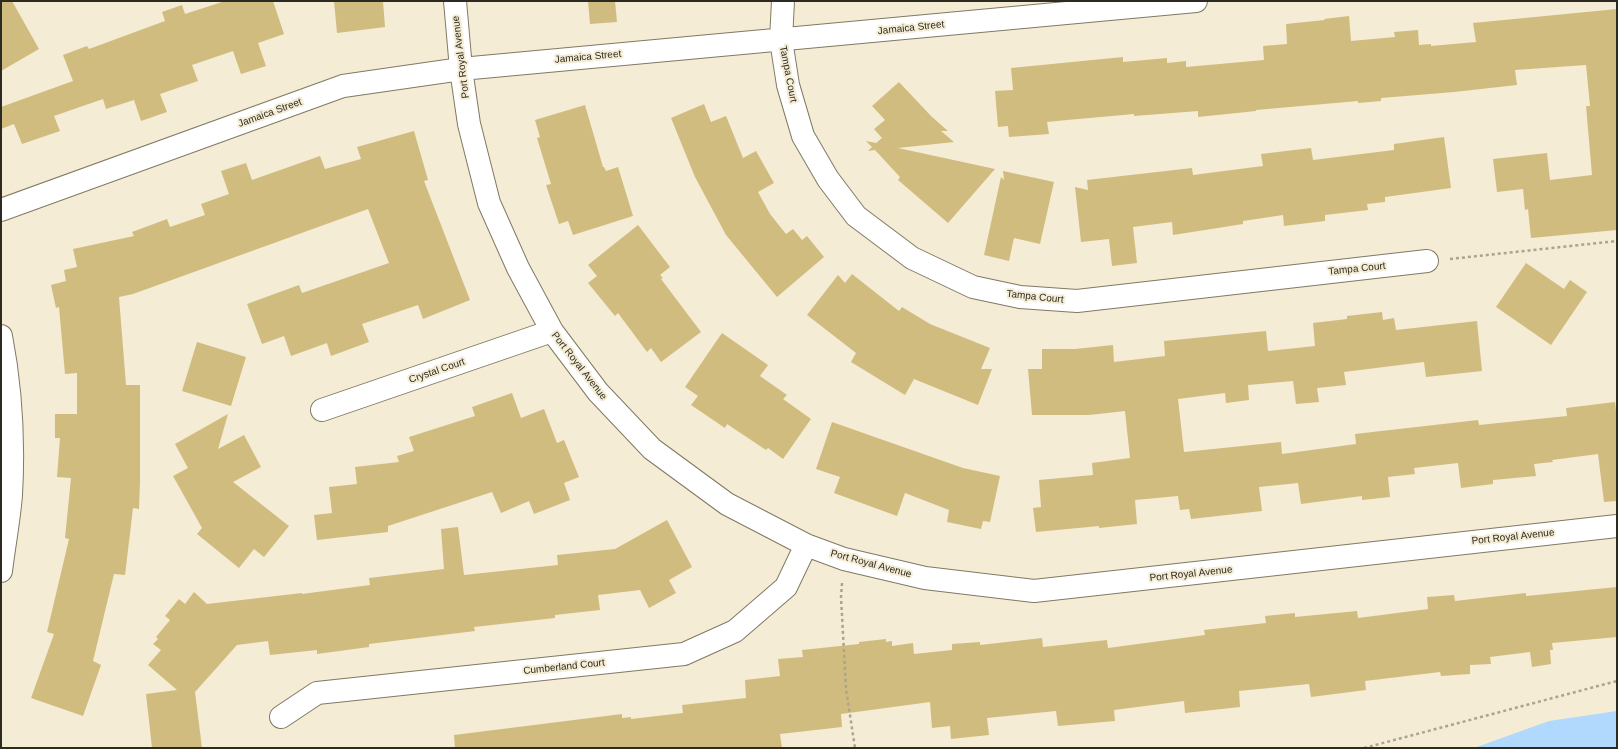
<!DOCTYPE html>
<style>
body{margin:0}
#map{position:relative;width:1618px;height:749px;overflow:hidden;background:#f4ecd4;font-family:Helvetica,sans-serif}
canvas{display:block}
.frame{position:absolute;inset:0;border:2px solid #2d2a21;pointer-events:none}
</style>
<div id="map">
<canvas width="1618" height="749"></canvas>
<div class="frame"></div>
</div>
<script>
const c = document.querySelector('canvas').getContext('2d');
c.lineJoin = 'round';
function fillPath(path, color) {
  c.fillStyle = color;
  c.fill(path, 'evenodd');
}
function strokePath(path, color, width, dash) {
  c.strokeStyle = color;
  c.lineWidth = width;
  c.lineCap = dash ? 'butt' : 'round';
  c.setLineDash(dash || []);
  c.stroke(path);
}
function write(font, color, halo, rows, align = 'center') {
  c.font = font + ' Helvetica,sans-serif';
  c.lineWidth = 4;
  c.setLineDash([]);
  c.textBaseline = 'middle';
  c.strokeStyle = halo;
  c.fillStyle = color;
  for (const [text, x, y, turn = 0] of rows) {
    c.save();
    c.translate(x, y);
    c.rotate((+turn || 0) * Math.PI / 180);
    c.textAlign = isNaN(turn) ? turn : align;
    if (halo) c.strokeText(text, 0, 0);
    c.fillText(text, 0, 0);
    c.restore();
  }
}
fillPath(new Path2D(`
 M1617,711V748H1474L1549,721Z`), '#b0d9fd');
fillPath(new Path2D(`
 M1,1H12L39,49L1,71Z
 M225,1H273L284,34L258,43L266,66L241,74L233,51L192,65L198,81L160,94L167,112L141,121L134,100L106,109L103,99L54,116L60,131L22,144L14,124L1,129V107L73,81L63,55L87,46L89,49L165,21L162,12L182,5L185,14Z
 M334,1H383L385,27L337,33Z
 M588,1H615L617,22L590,24Z
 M1617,9V230L1531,238L1528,209L1525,210L1523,189L1497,192L1493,159L1547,153L1550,180L1592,175L1586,106H1590L1586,65L1515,70L1517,85L1454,92L1381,98V101L1358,103V101L1256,110V111L1198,117V111L1134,116V114L1067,120L1047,122L1049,134L1009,137L1008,126L998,127L995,91L1013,90L1011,68L1123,57V62L1167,58V63L1186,61V67L1264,60L1263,46L1287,44L1286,24L1325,20L1324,19L1349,16L1351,41L1395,37L1394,32L1418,30L1419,45L1431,44V46L1476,42L1473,23Z
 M899,82L931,116L948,131H941L954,142L898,148L995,169L948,223L898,180L900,177L875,150L868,151L872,147L866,141L876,143L882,138L874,129L885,120L872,106Z
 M704,104L711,122L726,116L743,158L756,151L774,183L758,192L770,214L786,234L793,229L802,240L807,236L824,257L777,297L726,235L695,177L671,118Z
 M585,105L603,167H604L606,171L618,167L633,216L573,235L568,221L559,224L546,185L551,184L537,138L540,137L535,120Z
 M414,131L428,180L424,181L470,300L423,319L418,305L362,324L369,342L331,356L327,343L291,356L284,336L262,344L247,304L299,285L302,293L389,263L368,209L133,294L119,297L126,385H140V481L139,509L133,508L125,575L114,574L93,661L101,665L83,716L31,698L54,634L47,632L69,539L65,538L71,478L57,477L60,438H55V414H77V373L65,374L59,307L56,308L51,285L66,281L64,270L77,267L73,249L134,236L132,232L167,219L170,227L205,215L201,204L229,194L221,171L246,163L252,180L320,156L325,169L361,159L357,147Z
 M1444,137L1451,188L1385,197V202L1367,204L1368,210L1325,215V221L1284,226L1283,215L1243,221V224L1173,235L1172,222L1133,227L1137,263L1112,266L1109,239L1081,242L1075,187L1088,190L1087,180L1192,168L1193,175L1263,166L1261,154L1311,148L1313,160L1394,150V144Z
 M1003,171L1054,182L1040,244L1014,238L1009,261L984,255L1001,177L1004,180Z
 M638,225L670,267L660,275L663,278L661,279L701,332L661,362L651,348L647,352L618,313L615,316L588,283L597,276L588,265Z
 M1526,263L1564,289L1570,280L1587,292L1551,345L1496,307Z
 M852,274L899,311L902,307L930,324L990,348L981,369H992L978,405L914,379L905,395L851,362L856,353L807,315L838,275L845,283Z
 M1382,312L1383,320L1394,318L1396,330L1477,321L1482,371L1426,377L1424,362L1344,372L1346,385L1317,388L1319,402L1296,404L1293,381L1248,385L1249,400L1226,403L1225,393L1178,399L1184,452L1281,442L1282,454L1356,444L1355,434L1478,420L1479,425L1567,416L1566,408L1615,402L1617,419V501L1604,502L1598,454L1552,460L1553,462L1534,464L1536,476L1493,480V484L1461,488L1458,463L1414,468L1415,474L1388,477L1390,497L1362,500V496L1301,504L1298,483L1259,487L1262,511L1191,519L1189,509L1180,510L1178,496L1135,500L1137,524L1099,528V526L1036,532L1033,508L1041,507L1039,480L1093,475L1092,463L1130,458L1125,411L1089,415H1032L1028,369H1042V349H1075L1113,345L1114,362L1165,356L1164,341L1266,331L1268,351L1315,346L1313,323L1347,319V316Z
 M722,333L768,365L760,376L787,395L783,399L811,419L783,459L768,448L766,450L727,424L725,428L691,405L698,396L685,387Z
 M197,342L246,357L231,406L182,391Z
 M512,393L521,418L544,409L557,443L564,440L579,477L564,483L570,500L534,514L529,501L501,513L492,492L388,526V532L317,540L314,515L332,513L329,487L357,484L355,467L399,462L397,456L414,451L409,437L475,416L472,407Z
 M228,414L218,449L244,435L261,467L233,482L289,526L264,557L254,549L239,568L197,534L202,528L173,476L188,468L175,444Z
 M832,422L963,468L1000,476L990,522L983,521L981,529L947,522L949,510L905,493L897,516L834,493L840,477L816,469Z
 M667,520L692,567L669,580L676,593L649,608L640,590L598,595L600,610L555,615V618L474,627L475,631L369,644V647L317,654V650L270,655L268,641L237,645L195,692L202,748H152L146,694L177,690L148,665L161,650L153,644L158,639L156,637L170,620L165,616L179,599L185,604L194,592L207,604L302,593V594L370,585L369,578L444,569L441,529L458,527L464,575L558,565L557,555L615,549Z
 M1617,587V637L1552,643L1553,650H1550L1551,664L1532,667L1530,652L1490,657L1491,664L1470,665V674L1441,676L1440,672L1365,681L1366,690L1311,697L1309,684L1239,691L1240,707L1185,713L1184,701L1114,710L1115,721L1058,726L1056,711L987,718L989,735L951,739L950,726L932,728L930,702L841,714L842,727L780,734L782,748H455L454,735L622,714V718L631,717V719L683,713L682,705L746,698L745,680L780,676L778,659L803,657L802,650L859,644V642L886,639V642L892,641V646L913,643L914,654L952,650V644L980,642V645L1042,638L1043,647L1107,640L1108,648L1205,635L1204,630L1266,623L1265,616L1295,613V617L1357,611L1358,618L1428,609L1427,597L1454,595L1455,601L1526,593V596Z`), '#d1bc7f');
const minor = new Path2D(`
 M455,1L461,69L469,124L489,203L518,268L552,331L598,392L652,449L727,504L806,545L844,559L925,578L1034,591L1617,526
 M783,1L781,40L788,85L803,136L828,179L856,216L912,258L973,287L1020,297L1077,301L1427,261
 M1,210L343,86L461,69L1196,1
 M1,336C11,388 14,442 11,495C9,520 4,546 1,571
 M322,410L552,331
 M281,717L317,693L684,654L735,631L786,587L806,545`);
strokePath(minor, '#807964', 24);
strokePath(new Path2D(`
 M1450,259L1617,241
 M842,583L841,597L846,689L855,748
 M1364,748L1617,681`), '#aaa492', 2.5, [3, 3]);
strokePath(minor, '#fff', 22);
write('10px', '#2d2a21', '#f4ecd4', [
 ["Jamaica Street",911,28,-6],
 ["Port Royal Avenue",461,57,-97],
 ["Jamaica Street",588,57,-5],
 ["Tampa Court",788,74,79],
 ["Jamaica Street",270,113,-20],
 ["Tampa Court",1357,269,-6],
 ["Tampa Court",1035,297,6],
 ["Port Royal Avenue",579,366,52],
 ["Crystal Court",437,371,-19],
 ["Port Royal Avenue",1513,537,-6],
 ["Port Royal Avenue",871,564,15],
 ["Port Royal Avenue",1191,574,-6],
 ["Cumberland Court",564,667,-6]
]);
</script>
